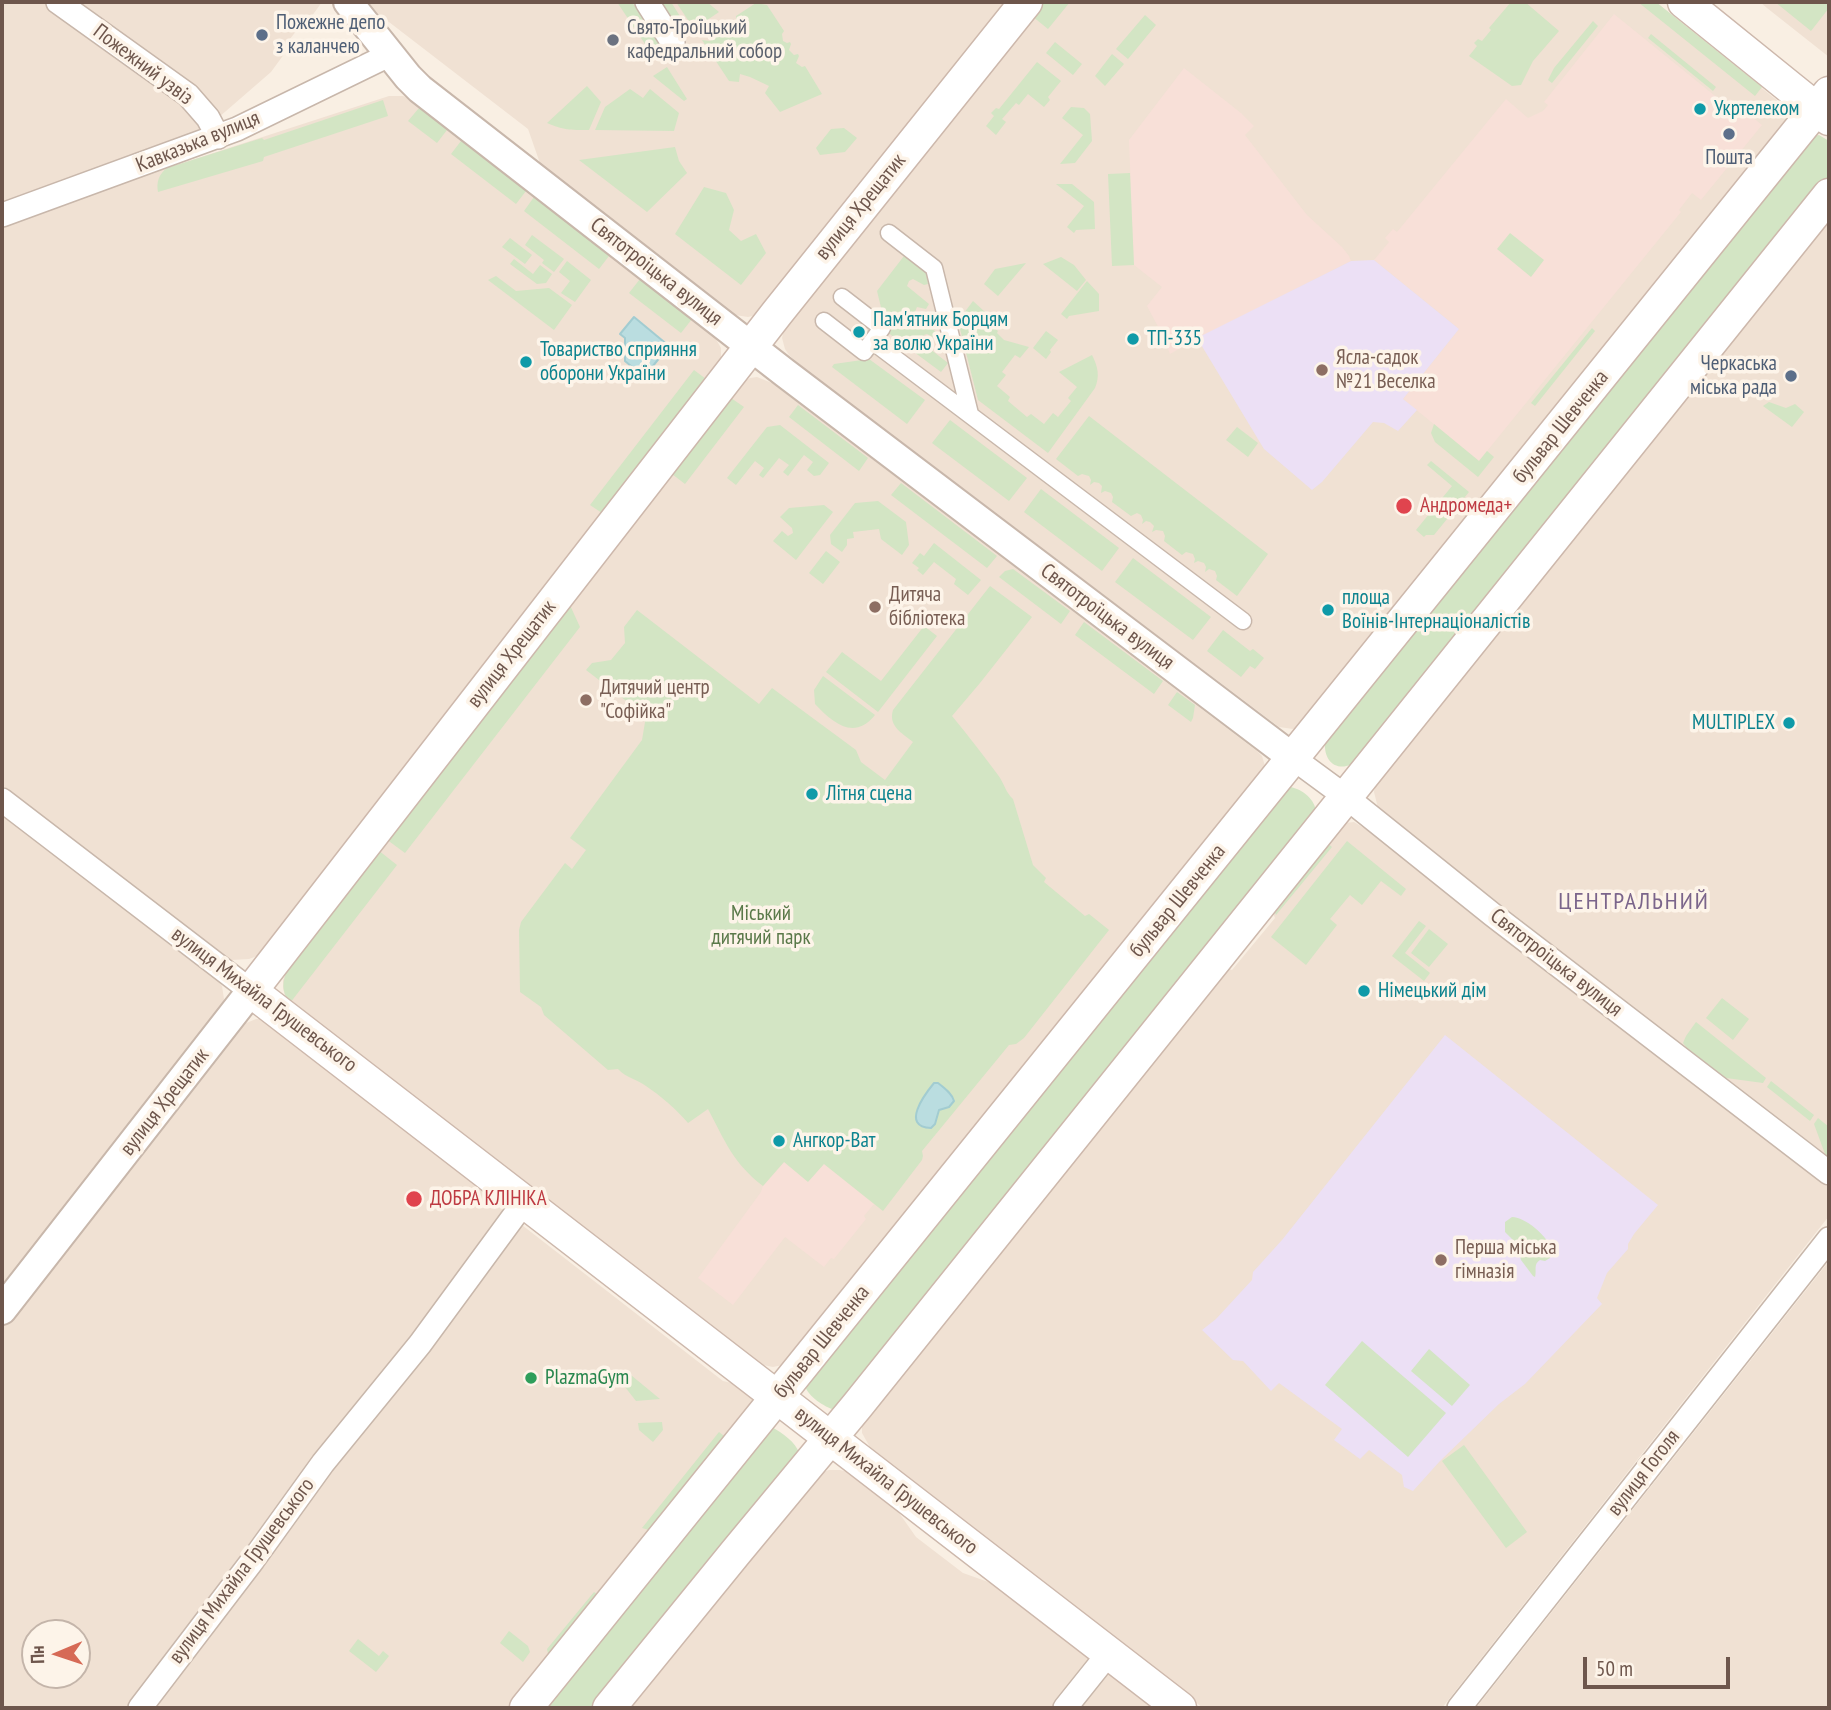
<!DOCTYPE html>
<meta charset="utf-8">
<style>
body{margin:0}
#map{position:relative;width:1831px;height:1710px;overflow:hidden;background:#f9efe3;font-family:"PT Sans Narrow",sans-serif}
canvas{display:block}
.frame{position:absolute;inset:0;border:4px solid #6e564c;pointer-events:none}
.north{position:absolute;left:21px;top:1619px;width:70px;height:70px;box-sizing:border-box;background:#fdf4e9;border:2px solid #c4b5aa;border-radius:50%;rotate:268deg;font-size:19px;font-weight:700;line-height:28px;text-align:center;color:#6e564c}
.north::after{content:'';display:block;margin:auto;width:24px;height:32px;background:#d66a56;clip-path:polygon(50% 0,100% 100%,50% 72%,0 100%)}
.scale{position:absolute;left:1583px;top:1657px;width:147px;height:32px;box-sizing:border-box;border:4px solid #6e564c;border-top:0;padding-left:9px;font-size:21px;line-height:24px;white-space:nowrap;color:#6e564c;-webkit-text-stroke:5px #fdf4e9;paint-order:stroke}
</style>
<div id="map">
<canvas width="1831" height="1710"></canvas>
<div class="frame"></div>
<div class="north">Пн</div>
<div class="scale">50 m</div>
</div>
<script>
const c = document.querySelector('canvas').getContext('2d');
c.lineJoin = 'round';
function fillPath(path, color) {
  c.fillStyle = color;
  c.fill(path, 'evenodd');
}
function strokePath(path, color, width, dash) {
  c.strokeStyle = color;
  c.lineWidth = width;
  c.lineCap = dash ? 'butt' : 'round';
  c.setLineDash(dash || []);
  c.stroke(path);
}
function write(font, color, halo, rows, align = 'center') {
  c.font = font + ' "PT Sans Narrow",sans-serif';
  c.lineWidth = 7;
  c.setLineDash([]);
  c.textBaseline = 'middle';
  c.strokeStyle = halo;
  c.fillStyle = color;
  for (const [text, x, y, turn = 0] of rows) {
    c.save();
    c.translate(x, y);
    c.rotate((+turn || 0) * Math.PI / 180);
    c.textAlign = isNaN(turn) ? turn : align;
    if (halo) c.strokeText(text, 0, 0);
    c.fillText(text, 0, 0);
    c.restore();
  }
}
fillPath(new Path2D(`
 M2,2H322L309,20L306,18L287,43L290,46L271,72L203,131L2,206Z
 M363,2H1009L757,315L748,317L735,315L722,306L541,166L528,129Z
 M1043,2H1656L1779,102L1784,107L1787,115V122L1299,728L1293,729L1279,727L802,367L789,355L785,349L782,338L784,329Z
 M1760,2H1829V57L1767,8Z
 M389,96H403L408,98L713,334L721,348V359L265,950L257,956L249,959L231,960L222,957L2,785V224L167,168Z
 M1829,216V1159L1383,813L1378,808L1374,792L1375,783Z
 M757,377L772,383L1257,751L1262,756L1265,766L1264,773L787,1364L773,1367L763,1365L741,1353L295,1008L285,996L283,988V980L288,968L740,384L750,378Z
 M2,811L212,973L222,986L224,999L223,1006L2,1293Z
 M1354,822L1374,834L1474,916L1606,1015L1827,1186L1829,1188V1216L1442,1708H1203L871,1449L862,1433V1421L1224,967L1232,970L1275,918L1271,908L1345,823Z
 M256,1019H263L499,1197L500,1208L723,1381L736,1384L749,1394L753,1401V1404L513,1708H2V1327L219,1050L239,1026ZM35,1633H77V1675H35Z
 M1829,1261V1708H1476L1818,1275Z
 M829,1470H840L848,1472L897,1510L916,1537L963,1573L994,1584L1152,1708H624L818,1474Z`), '#f0e1d3');
fillPath(new Path2D(`
 M1614,14L1725,104L1730,99L1762,125L1701,200L1692,193L1679,210L1681,212L1479,461L1403,399L1459,329L1374,260L1389,242L1385,238L1393,229L1397,232L1506,99L1528,118L1543,111L1548,105L1544,102Z
 M1184,68L1241,113L1254,126L1245,135L1307,215L1342,247L1349,256L1351,261L1198,338L1170,354L1162,334L1147,306L1162,287L1134,265L1129,140Z
 M785,1161L824,1164L874,1204L864,1216L866,1219L834,1259L831,1258L824,1267L785,1237L733,1305L698,1278L761,1192L763,1186Z`), '#f8e0d8');
fillPath(new Path2D(`
 M1374,260L1459,329L1403,399L1417,410L1398,431L1384,423L1373,422L1322,482L1312,490L1264,449L1197,338L1351,261Z
 M1445,1035L1658,1205L1634,1234L1628,1244V1249L1607,1273L1597,1298L1602,1304L1525,1384L1499,1404L1440,1461L1413,1491L1404,1487L1402,1475L1369,1450L1360,1459L1334,1440L1342,1429L1279,1383L1271,1391L1243,1361L1233,1360L1202,1330L1216,1319L1252,1280L1253,1272L1282,1240Z`), '#ece0f5');
fillPath(new Path2D(`
 M617,2H632L659,44L649,50Z
 M660,2H671L690,32L683,37Z
 M676,2H707L719,12L694,29Z
 M1043,2H1070L1048,29L1032,16Z
 M1511,2H1525L1559,31L1533,61L1521,85L1512,86L1469,56L1477,46L1474,43L1478,39L1482,41L1491,30L1489,28Z
 M1638,2H1656L1762,87L1755,96Z
 M1775,2H1829V8L1811,31Z
 M756,3L767,5L784,31L782,34L783,41L787,43L790,42L791,44L789,50L794,55L798,54L799,56L796,63L802,67L805,66L822,94L780,112L765,93L769,86L750,77L740,74L739,82L729,81L702,40L710,41L713,39L715,31L718,33H722L726,28L725,24L733,25L736,24V16Z
 M1145,15L1156,25L1128,59L1116,49Z
 M1593,21L1598,26L1552,83L1548,80L1554,68Z
 M1651,34L1716,87L1713,91L1648,38Z
 M1055,42L1082,64L1073,75L1046,53Z
 M1112,54L1124,64L1105,86L1095,76Z
 M1037,62L1061,81L1048,97L1050,100L1044,107L1028,94L1019,105L1016,103L1002,119L1006,122L996,135L986,126L994,116L991,113L996,108L999,109Z
 M667,67L687,99L684,101L653,76Z
 M587,86L601,102L589,130C570,130 563,130 547,123Z
 M630,89L643,98L650,89L679,113L674,131L595,130L605,107Z
 M383,100L388,116L264,157L263,161L158,192C156,182 159,174 167,168L262,138L264,140Z
 M1071,107L1084,108L1090,114L1092,141L1075,163L1060,164L1083,135L1062,118Z
 M419,108L447,130L437,143L408,121Z
 M844,128L857,138L845,152L820,155L816,148L831,129Z
 M1819,135L1829,141V179L1360,759C1342,774 1323,766 1325,741L1812,136Z
 M461,141L526,191L516,204L451,154Z
 M675,147L679,161L687,173L647,212L579,160Z
 M1130,173L1134,265L1112,266L1108,174Z
 M1056,184H1072L1094,202L1095,229L1076,230L1074,233L1067,227L1084,206Z
 M704,187L726,193L734,210L729,230L741,241L756,234L766,253L741,285L675,234Z
 M534,197L609,256L599,269L524,211Z
 M1510,233L1544,260L1531,277L1497,249Z
 M532,235L564,259L554,272L542,263L544,260L525,245Z
 M510,238L532,255L525,264L502,247Z
 M904,256L926,273L928,284L924,285L913,279L909,281L907,286L929,304L926,309L917,307L914,314L936,332L933,337L927,334L924,335L921,342L948,363L941,372L887,332L877,291Z
 M1061,257L1074,265L1086,280L1077,291L1043,264Z
 M514,259L533,274L540,265L552,274L546,283L537,284L510,264Z
 M567,261L591,280L575,302L561,293L570,281L559,272Z
 M1026,263L998,296L984,284L995,269Z
 M496,276L516,291L549,288L572,305L554,330L488,280Z
 M640,279L692,319L681,333L629,293Z
 M1087,281L1099,294V311L1069,316L1067,319L1061,314Z
 M973,301L985,312L982,318L998,331L997,333L1004,340L1029,347L1020,358L1015,355L1002,372L1006,375L997,386L1010,397L1008,401L1027,417L1031,414L1044,424L1053,413L1058,417L1071,401L1068,398L1077,387L1059,372L1092,355C1098,367 1100,376 1095,388L1048,453L978,400L958,321Z
 M1592,328L1595,331L1535,406L1531,403Z
 M1046,331L1058,340L1050,350L1051,352L1046,359L1033,348Z
 M869,359L925,400L907,424L832,367L834,364Z
 M694,370L706,379L602,513L590,505Z
 M731,398L744,407L685,484L672,474Z
 M1769,402L1786,408L1795,404L1804,412L1792,427L1763,406Z
 M798,405L868,458L859,471L789,417Z
 M1089,416L1268,554L1237,596L1216,580L1217,576L1215,571L1209,569L1205,572L1206,567L1204,563L1198,561L1194,563L1195,559L1193,554L1186,552L1182,555L1164,541L1165,536L1163,531L1156,530L1152,532L1154,526L1150,522L1146,521L1142,524L1143,520L1141,515L1137,513L1131,516L1112,502L1113,497L1111,493L1105,491L1101,493L1102,486L1099,483L1094,482L1090,485L1091,480L1089,476L1082,474L1078,476L1056,459Z
 M950,420L1027,478L1009,501L932,443Z
 M1434,424L1479,461L1487,451L1494,457L1478,477L1435,442L1431,433Z
 M780,425L829,463L820,475L814,476L807,470L813,462L804,455L788,476L783,472L789,465L779,458L763,478L759,475L764,468L755,461L736,485L727,478L767,427Z
 M1237,427L1258,443L1248,457L1226,440Z
 M1431,461L1469,492L1434,535H1426L1424,537L1416,530L1452,486L1427,465Z
 M901,483L997,556L987,568L891,495Z
 M1041,489L1119,548L1102,571L1024,512Z
 M878,501L906,522L909,545L902,555L881,539L879,529L853,532L854,538L847,539V545L842,552L831,544L830,535L855,503Z
 M824,505L833,512L796,560L773,541L782,531L788,536L793,533L792,528L780,517L789,508Z
 M934,543L981,580L968,595L954,584L956,579L934,562L923,575L917,570L919,568L912,563L920,553L924,556Z
 M826,551L840,562L823,584L809,573Z
 M1133,558L1211,617L1193,640L1115,582Z
 M1013,569L1070,611L1061,624L999,577L1005,571Z
 M990,586L1032,617L980,683L952,716C968,735 983,755 998,775C1004,783 1006,793 1013,799L1033,865L1046,878L1044,882L1085,916L1089,914L1109,930L1024,1038L1016,1044L1009,1045L922,1151L923,1156L922,1160L883,1211L824,1164L808,1182L784,1162L763,1186C733,1163 725,1141 708,1109L688,1123C676,1109 661,1096 646,1086C637,1079 626,1078 618,1069L608,1070L544,1015L541,1007L520,992L519,930L521,922L565,863L572,869L586,850L570,838L642,740L645,722L642,713L586,670L592,663L611,660L625,643L624,627L637,610L759,704L772,688L856,750L861,762L885,780L913,742C902,733 888,726 893,710Z
 M569,603L580,627L405,853L386,839Z
 M1084,622L1163,681L1154,694L1075,635Z
 M924,626L937,636L878,712L826,672L842,652L881,681Z
 M1223,630L1250,651L1253,649L1264,658L1255,669L1250,666L1241,677L1207,651Z
 M823,676L875,715C854,741 833,723 815,704L814,690Z
 M1177,692L1195,705L1193,718L1191,722L1168,705Z
 M1291,787C1303,790 1315,799 1316,812L835,1410C824,1407 808,1396 805,1386L1284,789Z
 M1347,841L1406,889L1401,896L1381,881L1362,905L1350,895L1330,919L1337,925L1306,965L1271,937Z
 M1327,843L1332,847L1276,915L1273,908Z
 M378,850L397,865L290,1003C281,991 282,982 288,968Z
 M1419,921L1426,926L1405,953L1430,973L1424,981L1392,956Z
 M1429,929L1448,944L1429,967L1411,953Z
 M1722,998L1749,1019L1733,1040L1706,1018Z
 M1696,1022L1766,1078L1763,1083L1726,1078L1687,1048L1683,1043L1686,1036Z
 M1771,1081L1814,1115L1810,1121L1767,1087Z
 M1818,1118L1829,1127V1157L1825,1154L1814,1124Z
 M1512,1217C1527,1218 1545,1235 1552,1248L1550,1258L1545,1261L1540,1260C1533,1264 1537,1271 1535,1277L1533,1276L1521,1260L1517,1244L1505,1232V1222Z
 M1362,1341L1446,1413L1408,1457L1325,1385Z
 M1429,1349L1470,1385L1452,1406L1411,1371Z
 M622,1371H626L660,1399L636,1401L618,1378Z
 M662,1422L663,1430L653,1442L639,1430L638,1423Z
 M772,1427C782,1433 796,1442 799,1453L596,1708H540Z
 M719,1432L729,1440L656,1532L642,1528Z
 M1464,1445L1527,1532L1506,1548L1442,1461Z
 M594,1592L602,1598L550,1663L547,1649Z
 M509,1631L528,1646L530,1652L523,1662L500,1643Z
 M358,1639L379,1656L383,1651L389,1656L376,1672L349,1651Z`), '#d3e5c4');
const water = new Path2D(`
 M634,317L669,346L644,377L625,361V338L620,334Z
 M934,1083H938C944,1088 952,1093 954,1101L949,1107L939,1110L935,1124L931,1128C900,1127 925,1094 934,1083Z`);
fillPath(water, '#badde0');
strokePath(water, '#a2ccd1', 2);
const pedestrian = new Path2D(`
 M889,233L934,268L970,414
 M824,321L864,352L882,328L842,297
 M872,341L1243,621`);
const minor = new Path2D(`
 M58,2L188,95L208,118L218,137
 M647,2L673,43
 M2,215L237,129L389,55
 M1293,758L1346,797L1493,915L1829,1173
 M2,800L251,991
 M140,1708L253,1560L323,1463L420,1344L525,1201
 M1065,1708L1109,1653
 M1459,1708L1829,1239`);
const tertiary = new Path2D(`
 M348,2L408,77L420,89L785,373L1293,758
 M2,1310L251,991`);
const secondary = new Path2D(`
 M1026,2L777,313L251,991L1180,1708
 M1684,2L1829,119
 M526,1708L1829,93
 M609,1708L736,1552L857,1406L1829,195`);
strokePath(pedestrian, '#c8b7ab', 19);
strokePath(minor, '#c8b7ab', 26);
strokePath(tertiary, '#c8b7ab', 32);
strokePath(secondary, '#cdb8ac', 35);
strokePath(pedestrian, '#fff', 16);
strokePath(minor, '#fff', 23);
strokePath(tertiary, '#fff', 28);
strokePath(secondary, '#fff', 32);
for (const [x, y, r, color] of [
 [262,35,7,"#5c6f8a"],
 [613,40,7,"#6b7280"],
 [1700,109,7,"#0f9aa8"],
 [1729,134,7,"#5c6f8a"],
 [859,332,7,"#0f9aa8"],
 [1133,339,7,"#0f9aa8"],
 [526,362,7,"#0f9aa8"],
 [1322,370,7,"#8d6e63"],
 [1791,376,7,"#5c6f8a"],
 [1404,506,9,"#e0444e"],
 [875,607,7,"#8d6e63"],
 [1328,610,7,"#0f9aa8"],
 [586,700,7,"#8d6e63"],
 [1789,723,7,"#0f9aa8"],
 [812,794,7,"#0f9aa8"],
 [1364,991,7,"#0f9aa8"],
 [779,1141,7,"#0f9aa8"],
 [414,1199,9,"#e0444e"],
 [1441,1260,7,"#8d6e63"],
 [531,1378,7,"#2e9e5b"]
]) {
  const dot = new Path2D();
  dot.arc(x, y, r, 0, 2 * Math.PI);
  c.fillStyle = color;
  c.fill(dot);
  strokePath(dot, '#fdf4e9', 2.5);
}
write('21px', '#4e5e75', '#fdf4e9', [
 ["Пожежне депо",276,23],
 ["з каланчею",276,47],
 ["Пошта",1729,158,"center"],
 ["Черкаська",1777,364,"right"],
 ["міська рада",1777,388,"right"]
], 'left');
write('21px', '#5b616d', '#fdf4e9', [
 ["Свято-Троїцький",627,28],
 ["кафедральний собор",627,52]
], 'left');
write('21px', '#6e564c', '#fdf4e9', [
 ["Пожежний узвіз",143,65,37],
 ["Кавказька вулиця",198,142,-22],
 ["вулиця Хрещатик",861,207,-51],
 ["Святотроїцька вулиця",656,272,38],
 ["бульвар Шевченка",1561,427,-51],
 ["Святотроїцька вулиця",1107,617,37],
 ["вулиця Хрещатик",512,654,-52],
 ["бульвар Шевченка",1178,901,-51],
 ["Святотроїцька вулиця",1556,963,38],
 ["вулиця Михайла Грушевського",264,1000,37],
 ["вулиця Хрещатик",165,1102,-52],
 ["бульвар Шевченка",822,1342,-51],
 ["вулиця Гоголя",1644,1473,-52],
 ["вулиця Михайла Грушевського",886,1481,38],
 ["вулиця Михайла Грушевського",242,1571,-53]
]);
write('21px', '#0d838f', '#fdf4e9', [
 ["Укртелеком",1714,109],
 ["Пам'ятник Борцям",873,320],
 ["за волю України",873,344],
 ["ТП-335",1147,339],
 ["Товариство сприяння",540,350],
 ["оборони України",540,374],
 ["площа",1342,598],
 ["Воїнів-Інтернаціоналістів",1342,622],
 ["MULTIPLEX",1775,723,"right"],
 ["Літня сцена",826,794],
 ["Німецький дім",1378,991],
 ["Ангкор-Ват",793,1141]
], 'left');
write('21px', '#785e54', '#fdf4e9', [
 ["Ясла-садок",1336,358],
 ["№21 Веселка",1336,382],
 ["Дитяча",889,595],
 ["бібліотека",889,619],
 ["Дитячий центр",600,688],
 ["\"Софійка\"",600,712],
 ["Перша міська",1455,1248],
 ["гімназія",1455,1272]
], 'left');
write('21px', '#be3a42', '#fdf4e9', [
 ["Андромеда+",1420,506],
 ["ДОБРА КЛІНІКА",430,1199]
], 'left');
write('21px', '#5a7949', '#fdf4e9', [
 ["Міський",761,914],
 ["дитячий парк",761,938]
]);
write('21px', '#27864d', '#fdf4e9', [
 ["PlazmaGym",545,1378]
], 'left');
c.letterSpacing = '2px';
write('24px', '#7b658b', '#fdf4e9', [
 ["ЦЕНТРАЛЬНИЙ",1634,902]
]);
c.letterSpacing = '0px';
</script>
